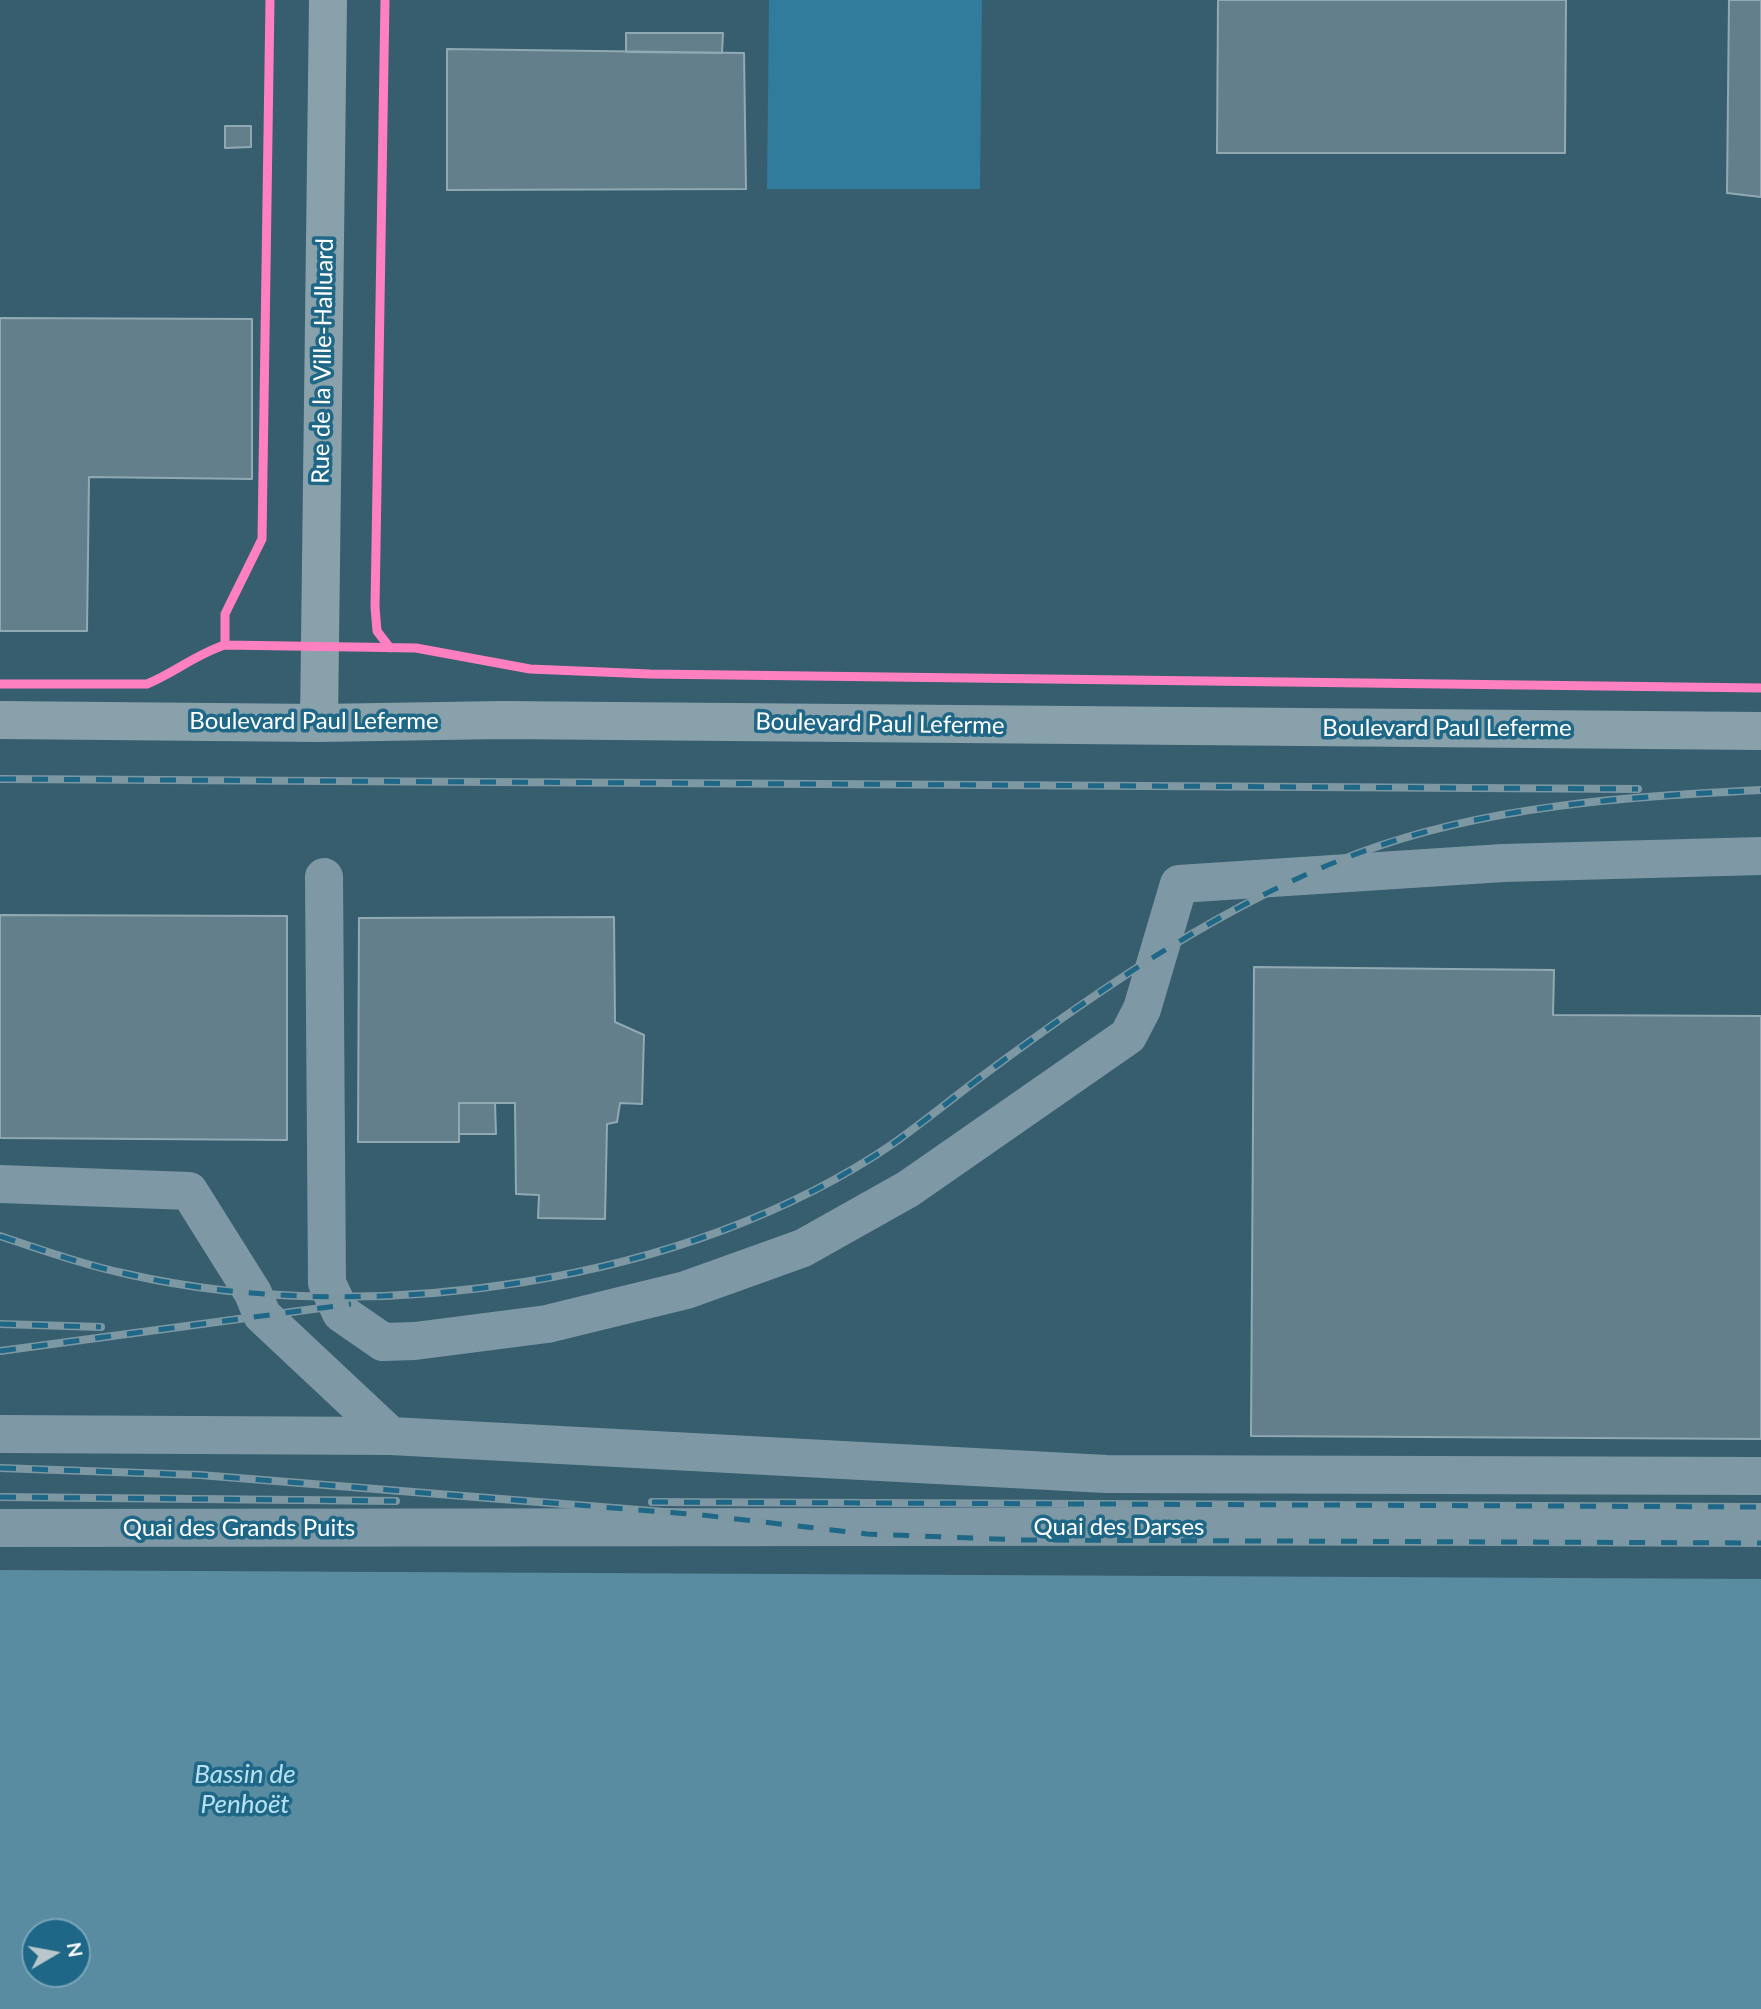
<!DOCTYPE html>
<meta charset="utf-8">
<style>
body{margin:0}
#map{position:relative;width:1761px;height:2009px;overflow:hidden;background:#375e6f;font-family:Lato,sans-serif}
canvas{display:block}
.north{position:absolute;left:21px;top:1918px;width:70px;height:70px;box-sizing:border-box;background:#1f6787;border:2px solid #79a4b7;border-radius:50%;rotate:80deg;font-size:19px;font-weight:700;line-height:28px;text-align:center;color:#fff}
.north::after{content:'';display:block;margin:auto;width:24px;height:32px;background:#b9c7cd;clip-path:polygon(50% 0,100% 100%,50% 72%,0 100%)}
</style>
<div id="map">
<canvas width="1761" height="2009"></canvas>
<div class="north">N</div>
</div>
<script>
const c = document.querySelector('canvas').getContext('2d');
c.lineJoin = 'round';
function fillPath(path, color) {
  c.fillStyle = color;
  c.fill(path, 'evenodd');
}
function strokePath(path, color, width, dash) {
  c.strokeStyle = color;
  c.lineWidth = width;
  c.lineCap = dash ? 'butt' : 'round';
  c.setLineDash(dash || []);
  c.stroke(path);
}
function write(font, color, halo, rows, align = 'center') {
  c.font = font + ' Lato,sans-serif';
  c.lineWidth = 7;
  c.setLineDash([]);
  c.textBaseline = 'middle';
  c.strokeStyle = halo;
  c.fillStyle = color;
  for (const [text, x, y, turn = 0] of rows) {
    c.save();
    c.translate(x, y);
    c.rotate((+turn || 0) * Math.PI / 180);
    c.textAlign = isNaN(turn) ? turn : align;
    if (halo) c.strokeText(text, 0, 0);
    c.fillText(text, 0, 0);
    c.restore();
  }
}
fillPath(new Path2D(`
 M769,0H982L980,189H767Z`), '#317c9c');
fillPath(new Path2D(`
 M0,1570L1761,1579V2009H0ZM35,1932H77V1974H35Z`), '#5a8ca1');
const building = new Path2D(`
 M1218,0H1566L1565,153H1217Z
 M1729,0H1761V197L1727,193Z
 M626,33H723L722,53L626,52Z
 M447,49L744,53L746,189L447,190Z
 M225,126H251V147L225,148Z
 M0,318L252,319V479L89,477L87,631H0Z
 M0,915L287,916V1140L0,1138Z
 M614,917L615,1022L644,1035L642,1104L620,1103L617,1122L607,1124L605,1219L538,1218L539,1195L516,1194L515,1103H459V1142H358L359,918Z
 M1254,967L1554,970L1553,1015L1761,1016V1439L1251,1436Z
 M459,1103H495L496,1134H459Z`);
fillPath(building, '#627f8b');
strokePath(building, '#91a9b3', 2);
strokePath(new Path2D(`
 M324,877L327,1283L341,1313L383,1342L415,1341L547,1324L686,1290L803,1248L908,1189L1128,1036L1142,1009L1179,884L1503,863L1761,856
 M0,1184L189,1191L253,1293L262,1315L391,1436L1106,1474L1761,1476
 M0,1434L391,1436
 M0,1528L1761,1526`), '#7e99a5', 38);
strokePath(new Path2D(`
 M0,720L319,723L502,720L1761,731
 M319,723L328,0`), '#89a1ab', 38);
const rail = new Path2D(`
 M0,779L1638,789
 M0,1236C42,1250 84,1265 127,1274C368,1329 689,1284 894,1143C925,1121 954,1097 985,1074C1098,990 1226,902 1359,853C1488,805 1626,797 1761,790
 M0,1324L101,1327
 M0,1351L351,1304
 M0,1468L200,1475L702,1515L867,1534L1023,1540L1761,1543
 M0,1497L396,1501
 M652,1502L1761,1507`);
strokePath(rail, '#7e98a3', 8);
strokePath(rail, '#1f6787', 5, [16]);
strokePath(new Path2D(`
 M385,0L375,607L377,631L390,648
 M225,645V614L262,539L270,0
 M0,684H147C174,673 198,653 225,645L416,648L530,669L650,674L1761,688`), '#ff80c0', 9);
write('24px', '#fff', '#1f6787', [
 ["Rue de la Ville-Halluard",323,361,-89],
 ["Boulevard Paul Leferme",314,721],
 ["Boulevard Paul Leferme",880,724,1],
 ["Boulevard Paul Leferme",1447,728],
 ["Quai des Darses",1119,1527],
 ["Quai des Grands Puits",239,1528]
]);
write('italic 26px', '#b8e2f3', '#1f6787', [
 ["Bassin de",245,1775],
 ["Penhoët",245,1805]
]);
</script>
